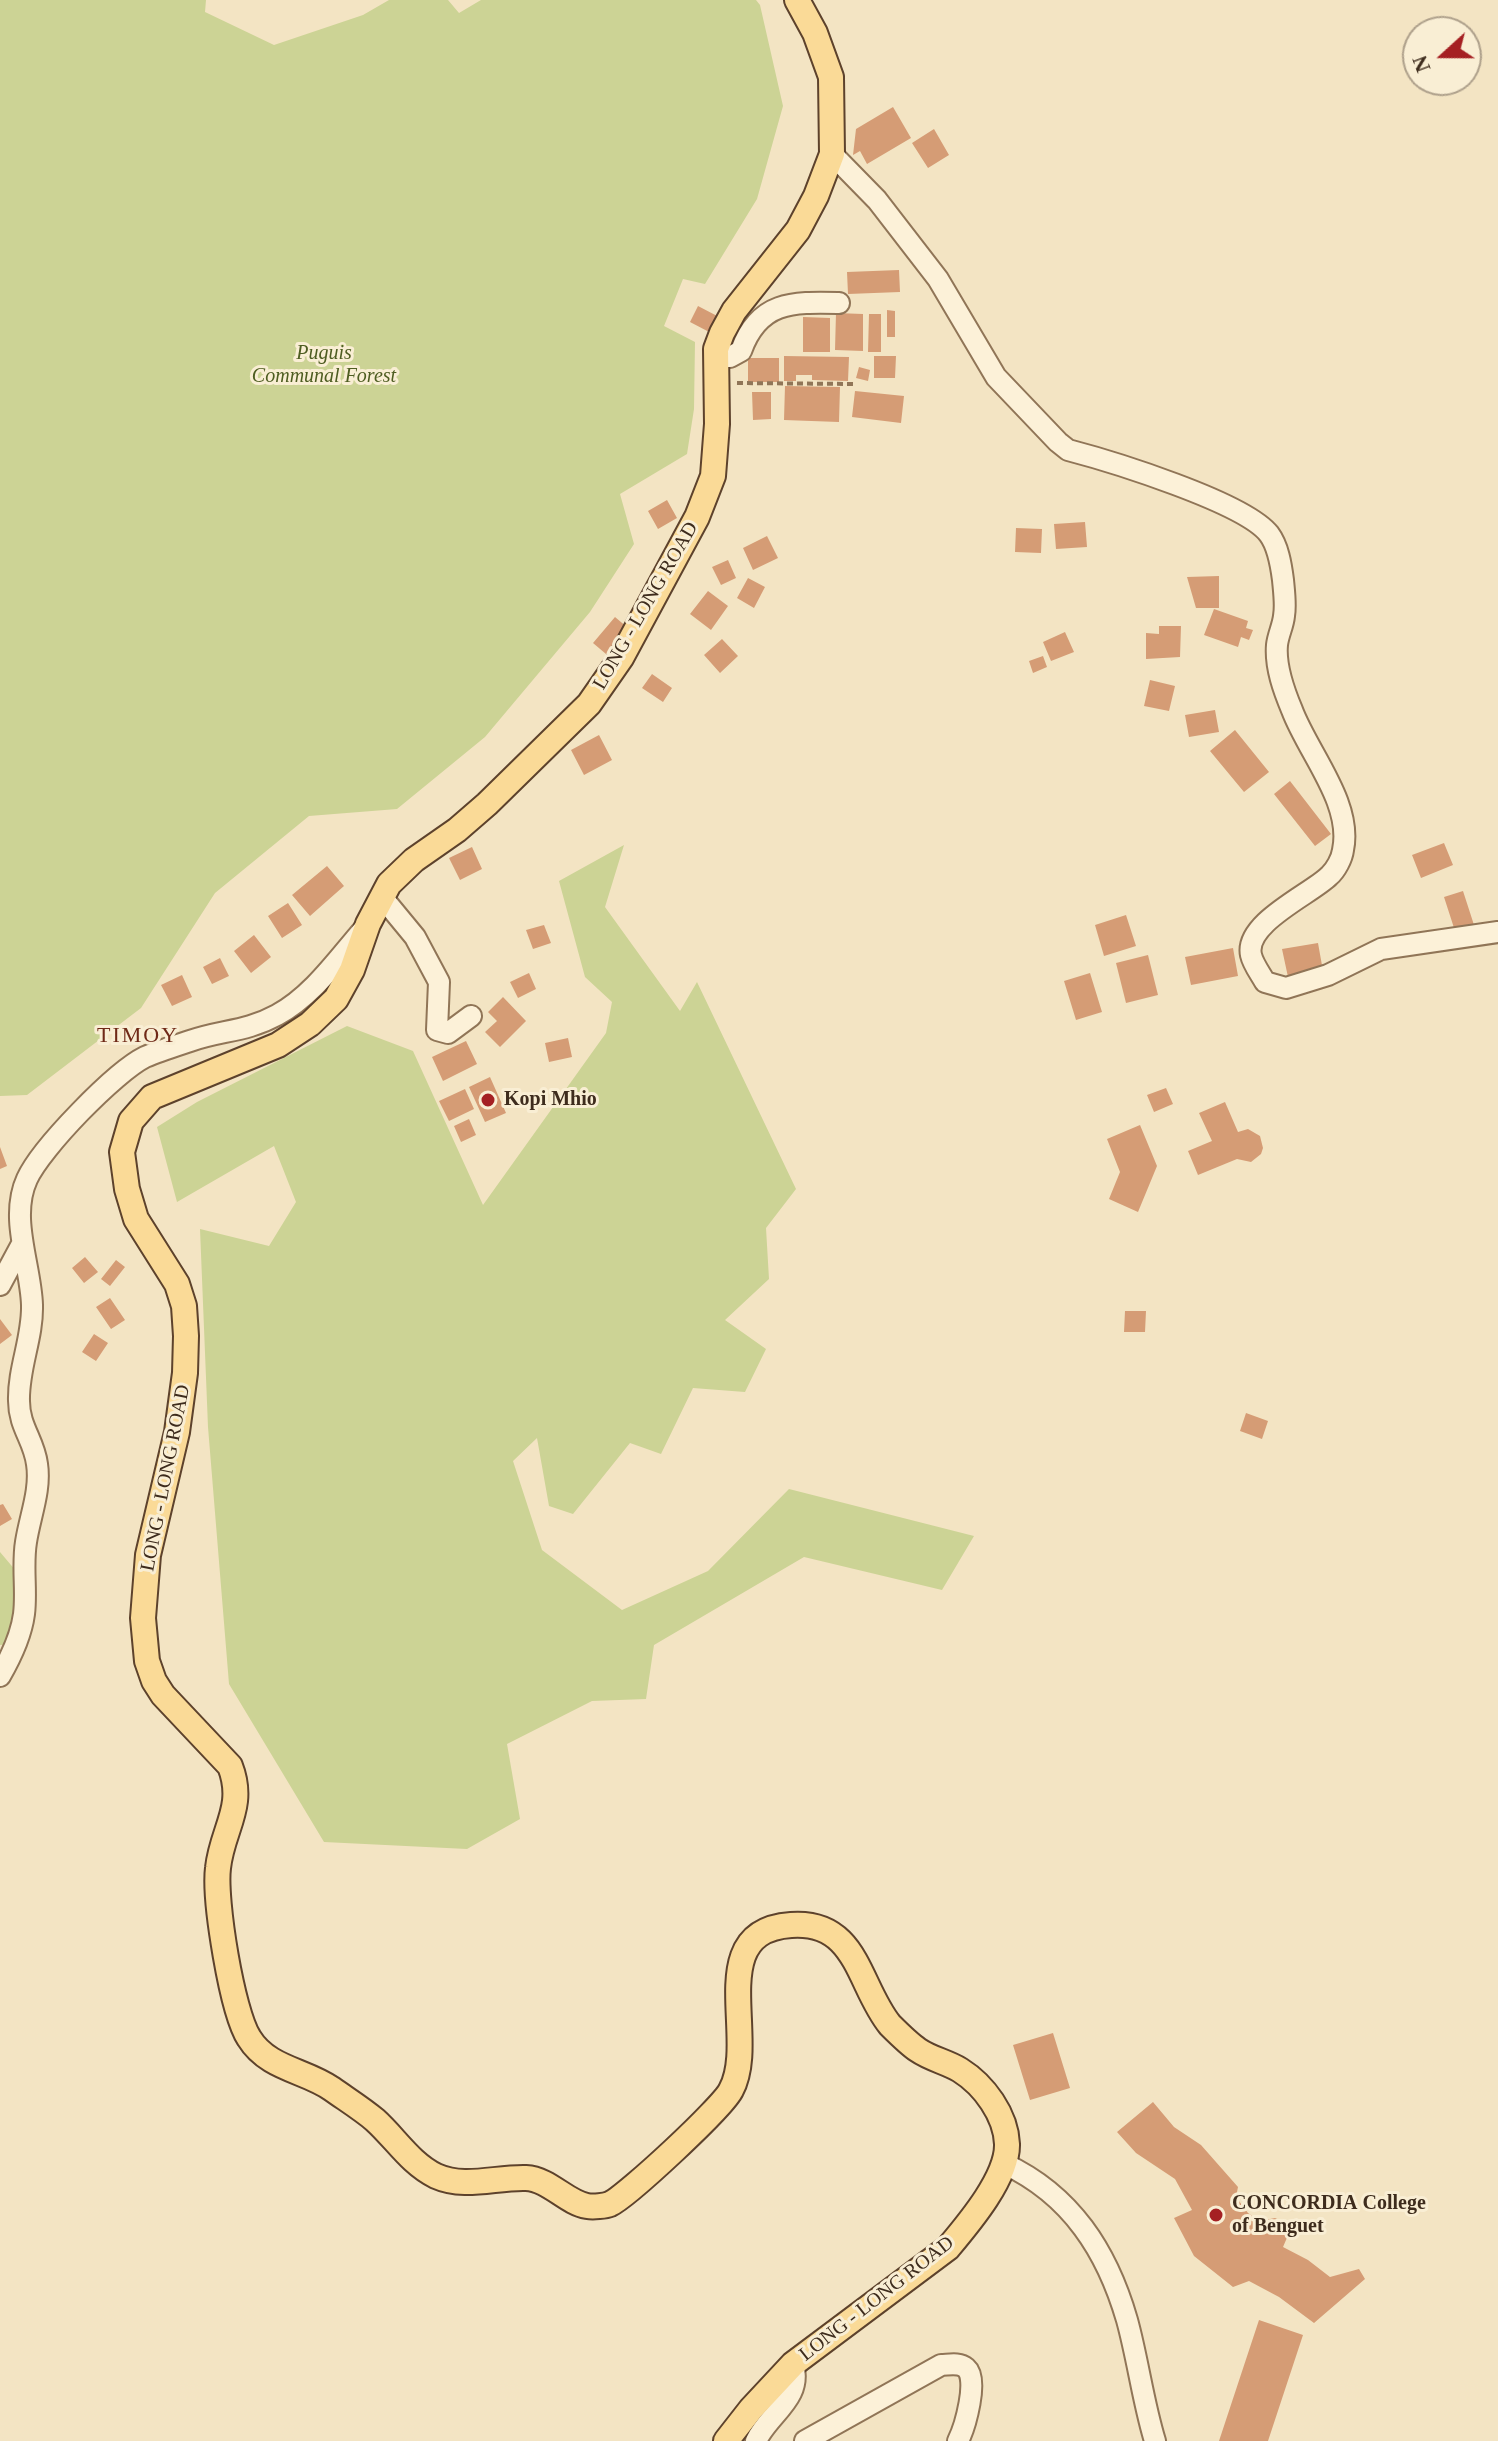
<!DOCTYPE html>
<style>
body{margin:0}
#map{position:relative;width:1498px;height:2441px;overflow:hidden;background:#f3e4c3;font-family:Georgia,serif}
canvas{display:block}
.north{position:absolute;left:1402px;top:16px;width:80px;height:80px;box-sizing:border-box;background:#f9eed4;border:2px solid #aea08b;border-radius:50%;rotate:249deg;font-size:22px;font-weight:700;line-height:32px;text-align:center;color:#3e2c1d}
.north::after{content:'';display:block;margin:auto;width:28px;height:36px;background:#a52023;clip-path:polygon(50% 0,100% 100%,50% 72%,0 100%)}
</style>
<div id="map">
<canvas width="1498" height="2441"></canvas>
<div class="north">N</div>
</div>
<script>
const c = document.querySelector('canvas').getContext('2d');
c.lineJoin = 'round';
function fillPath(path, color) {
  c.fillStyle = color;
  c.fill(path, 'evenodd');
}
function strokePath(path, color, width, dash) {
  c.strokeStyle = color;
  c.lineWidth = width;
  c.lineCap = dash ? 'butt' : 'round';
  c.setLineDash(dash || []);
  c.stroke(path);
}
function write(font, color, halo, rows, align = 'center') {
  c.font = font + ' Georgia,serif';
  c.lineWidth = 6;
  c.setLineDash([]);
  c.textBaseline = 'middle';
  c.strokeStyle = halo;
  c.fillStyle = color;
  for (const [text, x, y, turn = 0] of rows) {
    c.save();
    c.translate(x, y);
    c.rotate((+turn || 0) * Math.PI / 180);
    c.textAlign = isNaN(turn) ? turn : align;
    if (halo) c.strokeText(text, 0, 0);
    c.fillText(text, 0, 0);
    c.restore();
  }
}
fillPath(new Path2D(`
 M0,0H206L205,12L274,45L363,15L389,0H448L459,13L481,0H756L760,5L783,106L757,199L705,284L683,279L664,326L695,342L694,409L687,454L620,494L634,544L590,612L485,737L397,809L309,816L215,893L141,1008L27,1095L0,1096Z
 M624,845L605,907L680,1011L697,982L796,1189L766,1228L769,1279L725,1320L766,1349L745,1392L693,1388L661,1454L630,1443L573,1514L549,1506L537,1438L513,1461L542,1550L622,1610L708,1571L789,1489L974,1536L942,1590L804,1557L654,1645L646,1699L592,1701L507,1744L520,1819L467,1849L324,1842L229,1684L208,1427L200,1229L269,1246L296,1202L274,1146L177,1202L157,1127L197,1102L347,1026L413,1051L483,1205L606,1033L612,1002L585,977L559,881Z
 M0,1552L16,1571L13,1644L0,1645Z`), '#ccd395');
fillPath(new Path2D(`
 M893,107L911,138L867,164L860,151L853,155L856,129Z
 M934,129L949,155L928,168L912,143Z
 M899,270L900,292L848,294L847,272Z
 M698,306L721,318L713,334L690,322Z
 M887,310L895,311V337H887Z
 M836,313L863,314V351L835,350Z
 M869,314H881V352H868Z
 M803,317L830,318V352H803Z
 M784,356L849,357L848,381L812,380V375H796V381H784Z
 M874,356H896L895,378H874Z
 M748,358H779V382H748Z
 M859,367L870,370L868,381L856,378Z
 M785,386L840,387L839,422L784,420Z
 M855,391L904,396L901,423L852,417Z
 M752,392H771V419L753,420Z
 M667,500L677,518L658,529L648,511Z
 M1085,522L1087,547L1056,549L1054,524Z
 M1016,528L1042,529L1041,553L1015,552Z
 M767,536L778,558L753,570L743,548Z
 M728,560L736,578L721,585L712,567Z
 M1219,576V608H1196L1187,577Z
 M748,578L765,587L754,608L737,598Z
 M708,591L728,606L711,630L690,614Z
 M1214,609L1248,621L1246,628L1253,630L1249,640L1241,637L1238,647L1204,635Z
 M615,617L628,628L606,654L593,643Z
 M1159,626H1181L1180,657L1146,659V633L1159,634Z
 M1065,632L1074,652L1051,661L1043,642Z
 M722,639L738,656L720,673L704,655Z
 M1043,656L1047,667L1033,673L1029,661Z
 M652,674L672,688L663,702L642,688Z
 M1150,680L1175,686L1169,711L1144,706Z
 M1215,710L1219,732L1189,737L1185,715Z
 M1235,730L1269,772L1244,792L1210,751Z
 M599,735L612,760L584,775L571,750Z
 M1290,781L1331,834L1315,846L1274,794Z
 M1444,843L1453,865L1421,878L1412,855Z
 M472,847L482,869L460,880L449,858Z
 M327,866L344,886L310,916L292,895Z
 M1463,891L1474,925L1455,931L1444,897Z
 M288,903L302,925L282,938L268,916Z
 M1126,915L1136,946L1104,956L1095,925Z
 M544,925L551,943L533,949L526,930Z
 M254,935L271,957L251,973L234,951Z
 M1318,943L1323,971L1288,977L1282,949Z
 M1233,948L1238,976L1191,985L1185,957Z
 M1148,955L1158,995L1126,1003L1116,963Z
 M220,958L229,976L212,984L203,967Z
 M529,973L536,989L518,998L510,982Z
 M1090,973L1102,1012L1076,1020L1064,981Z
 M182,975L192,997L172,1006L161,985Z
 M503,997L526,1021L500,1047L485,1032L497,1021L488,1012Z
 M568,1038L572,1057L549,1062L545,1043Z
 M466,1041L477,1064L443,1081L432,1057Z
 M490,1077L506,1113L485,1122L469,1087Z
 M1166,1088L1173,1104L1154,1112L1147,1095Z
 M465,1089L474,1109L449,1121L439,1101Z
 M1225,1102L1238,1132L1248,1129L1260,1136L1263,1148L1261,1154L1251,1162L1237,1159L1198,1175L1188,1151L1212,1141L1199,1113Z
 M469,1119L476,1135L461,1142L454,1126Z
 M1140,1125L1157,1166L1138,1212L1109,1199L1120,1172L1107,1139Z
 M0,1147L7,1166L0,1169Z
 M85,1257L98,1272L84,1283L72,1268Z
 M116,1260L125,1267L110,1286L101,1279Z
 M110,1298L125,1320L111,1329L96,1307Z
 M1125,1311H1146L1145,1332H1124Z
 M0,1319L12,1335L0,1344Z
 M94,1334L108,1343L96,1361L82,1352Z
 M1246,1413L1268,1421L1262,1439L1240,1431Z
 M3,1504L12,1519L0,1526V1505Z
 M1053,2033L1070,2088L1030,2100L1013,2045Z
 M1153,2102L1174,2127L1201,2145L1238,2187L1236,2197L1248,2213L1260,2221L1275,2218L1292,2226L1283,2247L1308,2260L1330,2277L1359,2269L1365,2279L1314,2323L1279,2297L1249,2281L1233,2287L1194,2256L1174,2218L1192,2210L1175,2179L1136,2153L1117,2132Z
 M1259,2320L1303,2335L1268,2441H1219Z`), '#d59c75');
const minor = new Path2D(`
 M832,154L877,200L938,279L996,377L1058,442L1068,450C1110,461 1244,502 1269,534C1278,546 1281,564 1283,580C1284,591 1286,605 1284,616C1283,626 1278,635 1277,645C1275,667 1284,691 1292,710C1308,753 1353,803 1343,850C1342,858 1336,870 1329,876C1311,894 1244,923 1251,955C1253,964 1260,973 1265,982L1286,988L1328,975L1381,949L1498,932
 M716,357H730L741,351C759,301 792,302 839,303
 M382,897L415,937L439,982L437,1030L448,1033L471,1016
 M0,1285L22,1244
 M0,1676C11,1657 21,1637 24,1614C27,1591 22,1566 26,1542C30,1516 41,1490 37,1464C34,1440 19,1427 19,1401C18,1368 33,1338 32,1305C31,1266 9,1218 27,1179C41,1148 115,1072 145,1057C159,1051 175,1046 190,1041C221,1030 246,1032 277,1015C312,996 337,960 363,930
 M1005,2164C1071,2195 1107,2251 1127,2320C1138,2360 1143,2402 1155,2441
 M756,2441C769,2413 803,2399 793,2364
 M805,2441L941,2365C948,2365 959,2362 966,2368C979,2379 965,2427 958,2441`);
const major = new Path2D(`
 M726,2441L751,2409L793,2364L948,2248C969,2223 1008,2177 1007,2144C1006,2115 984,2085 960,2070C947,2062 931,2059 918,2050C909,2044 898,2033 890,2025C858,1986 858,1920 791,1925C702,1931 759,2039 731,2090C723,2107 627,2196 610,2204C605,2206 593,2207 587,2206C567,2203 549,2179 526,2178C495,2177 465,2189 436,2176C410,2163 396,2139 375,2120C362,2109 346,2099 332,2089C305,2070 268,2069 249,2038C232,2012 214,1900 218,1868C222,1829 246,1807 230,1766L163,1695L154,1681L147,1661L143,1618L148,1555L177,1432L185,1373L186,1336L184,1306L177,1284L136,1219L127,1189L122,1152L131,1121L152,1097L278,1045L310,1024L336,999L352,970L368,924L389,884L414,860L457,830L487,804L589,704L621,658L697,517L713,476L717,424L716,349L722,333L734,311L798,230L816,196L832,154L831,77L815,33L797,0`);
strokePath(minor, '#907557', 24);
strokePath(major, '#5d422c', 28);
strokePath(new Path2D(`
 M737,383L853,384`), '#907557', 4, [6, 4]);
strokePath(minor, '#fcf1d8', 20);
strokePath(major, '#fada97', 24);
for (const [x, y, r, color] of [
 [488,1100,8,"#a52023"],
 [1216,2215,8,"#a52023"]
]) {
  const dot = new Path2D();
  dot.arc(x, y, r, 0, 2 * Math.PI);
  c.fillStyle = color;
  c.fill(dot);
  strokePath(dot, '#f9eed4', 3);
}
write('italic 20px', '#4e5d21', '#f9eed4', [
 ["Puguis",324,354],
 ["Communal Forest",324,377]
]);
write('20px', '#3e2c1d', '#f9eed4', [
 ["LONG - LONG ROAD",646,606,-60],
 ["LONG - LONG ROAD",166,1478,-79],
 ["LONG - LONG ROAD",877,2299,-38]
]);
write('bold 20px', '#3e2c1d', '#f9eed4', [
 ["Kopi Mhio",504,1100],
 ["CONCORDIA College",1232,2204],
 ["of Benguet",1232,2227]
], 'left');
c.letterSpacing = '2px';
write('22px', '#6f2917', '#f9eed4', [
 ["TIMOY",138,1036]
]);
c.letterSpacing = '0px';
</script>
